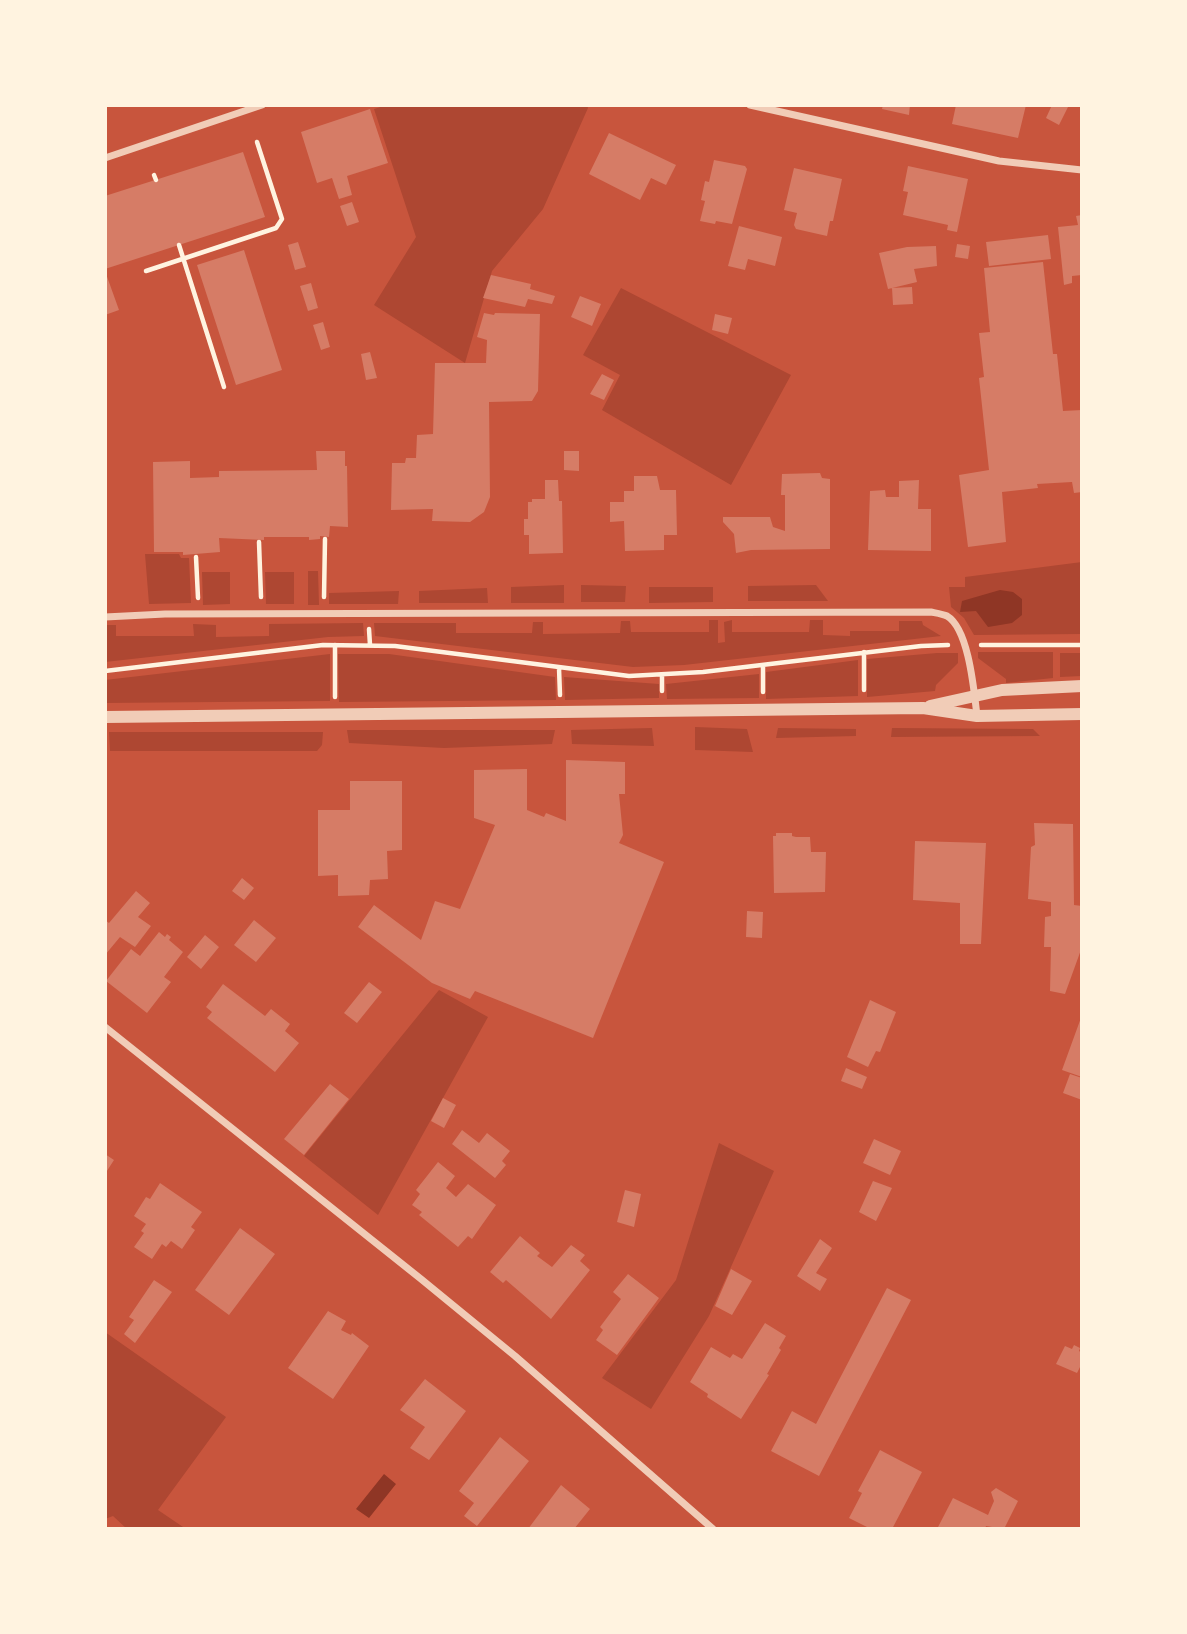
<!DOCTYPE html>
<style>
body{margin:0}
#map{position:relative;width:1187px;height:1634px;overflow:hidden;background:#c8553d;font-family:Raleway,sans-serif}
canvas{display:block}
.frame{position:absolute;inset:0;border:107px solid #fff3e0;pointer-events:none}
</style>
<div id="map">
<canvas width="1187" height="1634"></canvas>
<div class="frame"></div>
</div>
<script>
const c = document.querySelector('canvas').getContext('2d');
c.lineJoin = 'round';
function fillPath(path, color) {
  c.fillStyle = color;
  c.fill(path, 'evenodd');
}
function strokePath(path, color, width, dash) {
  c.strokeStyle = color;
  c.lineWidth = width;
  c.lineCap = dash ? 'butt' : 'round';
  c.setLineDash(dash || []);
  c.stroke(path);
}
fillPath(new Path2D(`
 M387,105H587L588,108L543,209L492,271L465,363L374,305L416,237L374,109Z
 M621,288L791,375L731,485L602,410L620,375L583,355Z
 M145,554H179L181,558H189L191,603L149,604Z
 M1082,562V634L974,635L964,618L951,607L949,587H965V577Z
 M308,571H318L319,605H308Z
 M202,572H230V604L203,605Z
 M265,572H294V604H266Z
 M564,585V603H511V587Z
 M581,585L626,586L625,602H581Z
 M816,585L828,601H748V586Z
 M649,587H713V602L649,603Z
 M487,588L488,603H419V591Z
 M399,591L398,604H329V593Z
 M709,620H718V643L725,642L724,622L732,620V632H809L810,620H823V635L850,636V631H899V621H922L923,625L941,636L684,665L633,667L375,636L374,623H456V633H532L533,622H543V634L620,633L621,621H630L631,632H709Z
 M363,623L364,636L328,637L105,662V625H116V636H194L193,624L216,625V637L269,636V624Z
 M978,652H1053V678L1006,683V679L978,658Z
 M937,653H958V663L936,685L935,691L867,697V659Z
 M1060,653H1082V676L1060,677Z
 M330,654V701L105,703V680Z
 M338,654H389L555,677L556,700L339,702Z
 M858,660V696L766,699V672Z
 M759,674V698L667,699L666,684Z
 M564,677L659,684V698L565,700Z
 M695,727L747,729L753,752L695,750Z
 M652,728L654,746L572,744L571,730Z
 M778,728L856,729V736L776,738Z
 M892,728L1033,729L1040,736L891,737Z
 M347,730H555L552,744L444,748L349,743Z
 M109,732H323L322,745L317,751H110Z
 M439,990L488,1017L378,1215L304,1156Z
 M719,1143L774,1171L709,1316L651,1409L602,1378L676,1280Z
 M105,1332L226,1417L158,1510L186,1529H127L113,1516L105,1519Z`), '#ae4732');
fillPath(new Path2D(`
 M1000,590L1013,592L1022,599V615L1012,623L988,627L976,611L960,612L962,601Z
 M384,1474L396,1484L369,1518L356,1509Z`), '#8f3625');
fillPath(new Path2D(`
 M883,105H910L909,115L882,109Z
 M956,105H1026L1018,138L952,124Z
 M1052,105H1069L1059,125L1046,118Z
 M370,109L388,163L347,176L352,195L339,199L332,178L317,183L301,132Z
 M609,133L676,165L666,185L651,178L640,200L589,174Z
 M243,152L265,217L105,269V196Z
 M714,160L745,166L747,169L732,224L716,221L715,224L700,221L705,201L701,200L705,181L709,182Z
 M908,166L968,179L957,232L947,230L948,225L903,215L908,192L903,191Z
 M794,168L842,179L833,221H830L827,236L796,229L794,225L797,213L784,210Z
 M352,202L359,222L347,226L340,206Z
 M1082,215V275L1072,276V283L1064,285L1058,227L1078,225L1076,216Z
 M739,226L782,237L775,266L748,259L745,270L728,266Z
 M1048,235L1051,259L989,266L986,242Z
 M298,242L306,267L295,270L288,245Z
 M957,244L970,246L968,259L955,257Z
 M936,246L937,266L914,269L917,282L888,289L879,253L907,247Z
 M244,250L282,370L236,385L197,265Z
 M1043,262L1053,354H1057L1063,411L1082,410V492L1074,493L1072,482L1037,484L1038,488L1002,492L1006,542L968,547L959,475L989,470L979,378L984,377L979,333L990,332L984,268Z
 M105,271L119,310L105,315Z
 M491,275L531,284L530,289L555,296L552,304L528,299L525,307L483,298Z
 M311,283L318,308L308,311L300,286Z
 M912,287L913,304L893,305L892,288Z
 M580,296L601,304L592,326L571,317Z
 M484,313L494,315L495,313L540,314L538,391L532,401L489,402L490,497L484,512L470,522L432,521L433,509L391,510L392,463H405L406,458H416L417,435L433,434L435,363H486L487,340L477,337Z
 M715,314L732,318L728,334L712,330Z
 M323,322L330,347L321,350L313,325Z
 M370,352L377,378L366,380L361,354Z
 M602,374L614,380L604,400L590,394Z
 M316,451H345V466H347L348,527L330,526L329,537L320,536V539L309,540V537H264V540L219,538L220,552L183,555V552H154L153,462L190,461V478L219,477V471L317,470Z
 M564,451H579V471L564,470Z
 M820,473L822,478L830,479V549L751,550L736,553L734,534L723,522V517H770L773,527L785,531V495H781L782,474Z
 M634,476H657L660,490H676L677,535H664V550L625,551L624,521L610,522V502H624V491H634Z
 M545,480H558L559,501H562L563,553L529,554V535H524V519H528V502H532V499H545Z
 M919,480L918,509H931V551L868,550L870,491L885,490L886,497H899V481Z
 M566,760L625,762V794H619L623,835L619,843L664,862L593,1038L475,991L470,999L432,983L358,927L374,905L421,940L435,901L460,909L495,825L474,818V770L527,769V810L544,817L546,813L566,821Z
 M350,781H402V850L387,851L388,879L370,880L369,895L338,896V875L318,876V810H350Z
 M1034,823L1073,824L1074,905L1082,906V947L1065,994L1050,991L1051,947H1044L1045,917L1051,916V902L1028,899L1031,847L1035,845Z
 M776,833H792V836L796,837H810L811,852H826L825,892L774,893L773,836H776Z
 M915,841L986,843L981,944H960V903L913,900Z
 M242,878L254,888L244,900L232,891Z
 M136,891L150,903L138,917L151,926L135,947L120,937L105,955V920L109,923Z
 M747,911L763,912L762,938L746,937Z
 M254,920L276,938L256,962L234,945Z
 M159,932L165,937L167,934L171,937L169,940L183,952L164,977L171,982L147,1013L106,981L131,949L140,956Z
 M205,935L219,947L201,969L187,957Z
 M369,982L382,992L357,1023L344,1013Z
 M223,984L265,1016L271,1009L290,1024L285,1031L299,1043L275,1072L207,1018L212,1012L206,1007Z
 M870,1000L896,1012L880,1052L876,1051L868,1067L847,1057Z
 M1082,1015V1077L1062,1070Z
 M846,1068L867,1077L862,1089L841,1081Z
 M1070,1074L1082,1078V1100L1063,1093Z
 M330,1084L349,1099L304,1155L284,1139Z
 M443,1098L456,1105L444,1128L431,1121Z
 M462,1130L479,1143L487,1133L510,1151L502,1161L506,1165L495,1178L452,1144Z
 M874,1139L901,1151L890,1175L863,1163Z
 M105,1154L114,1160L105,1174Z
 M438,1162L455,1176L446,1188L456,1197L468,1184L496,1205L472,1239L468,1236L458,1247L419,1215L422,1212L412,1205L420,1194L416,1190Z
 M873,1181L892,1188L876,1221L859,1212Z
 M160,1183L202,1212L191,1227L195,1230L182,1249L171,1241L166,1247L162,1244L152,1259L134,1247L144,1233L141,1231L146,1224L134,1216L146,1197L150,1199Z
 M625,1190L641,1194L634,1227L617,1222Z
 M240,1228L275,1254L229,1315L195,1290Z
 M520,1236L540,1253L537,1256L552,1267L571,1245L585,1255L580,1261L590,1270L551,1319L506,1280L503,1283L490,1272Z
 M820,1239L832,1248L816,1273L827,1279L820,1291L797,1276Z
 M731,1269L752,1281L732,1315L715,1306Z
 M628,1274L659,1298L617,1355L596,1340L603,1330L600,1327L621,1299L613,1292Z
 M154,1280L172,1292L135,1343L124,1334L134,1320L129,1317Z
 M887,1288L911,1300L819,1476L771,1451L792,1411L816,1424Z
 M328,1311L346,1321L341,1330L351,1335L352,1333L369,1346L333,1399L288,1368Z
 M765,1323L786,1336L779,1348L781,1350L767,1374L769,1375L741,1419L707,1397L708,1394L690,1382L711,1347L730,1358L733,1354L742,1359Z
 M1074,1345L1080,1348L1079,1351L1082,1353V1363L1077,1373L1056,1364L1065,1346L1072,1349Z
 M425,1379L466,1411L429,1460L410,1448L425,1427L400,1410Z
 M500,1437L529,1461L477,1526L464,1516L474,1503L459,1491Z
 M880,1450L922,1472L892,1529H871L849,1518L862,1493L858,1491Z
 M561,1485L590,1509L574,1529H528Z
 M996,1488L1018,1501L1004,1529L986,1526L985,1529H937L953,1498L988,1515L994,1501L991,1492Z`), '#d67c66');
strokePath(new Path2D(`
 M154,175L156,180
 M179,245L224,387
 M146,271L276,228L282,219L257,142
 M259,542L261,597
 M196,557L198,598
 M324,597L325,539
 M369,629L370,645
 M981,645H1082
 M864,652V690
 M763,665V692
 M559,668L560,695
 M105,671L323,645L395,646L629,676L703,672L921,646L948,645
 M662,691V675
 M335,697V645`), '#fff3e0', 4.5);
strokePath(new Path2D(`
 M750,105L999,161L1082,170
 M105,158L262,105
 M105,617L165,614L931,612C936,613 943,614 947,616C969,629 974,691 977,716
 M105,1027L421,1279L515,1356L713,1529`), '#f1ccb7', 7);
strokePath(new Path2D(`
 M930,706L1002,690L1082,686
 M105,717L923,708L977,716L1082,714`), '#f1ccb7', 12);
</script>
